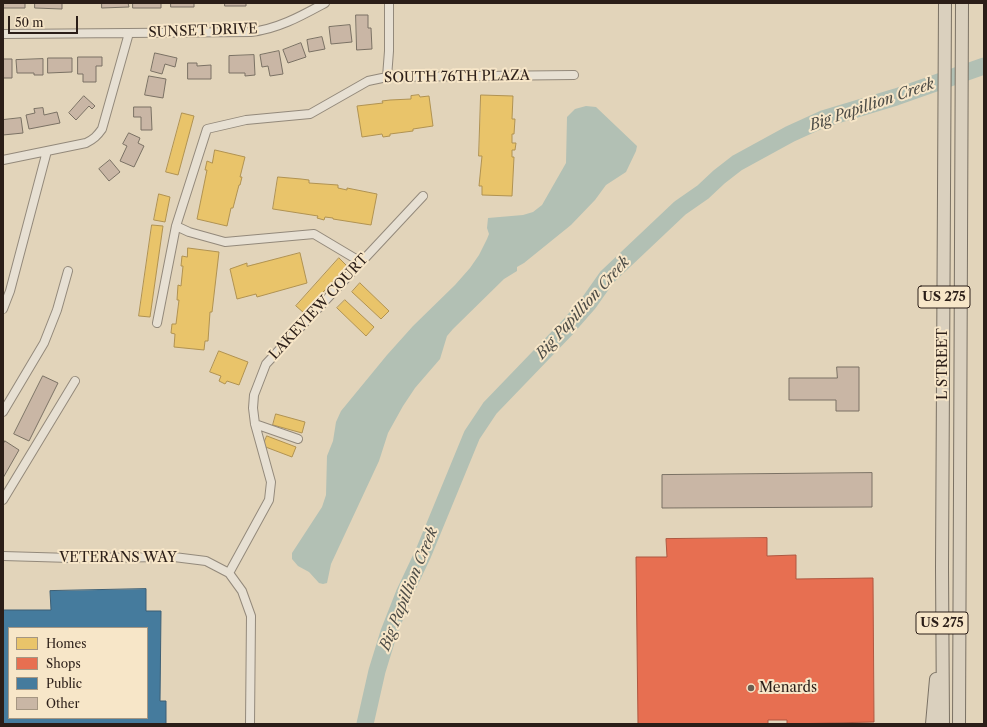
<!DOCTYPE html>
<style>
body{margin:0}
#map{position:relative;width:987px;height:727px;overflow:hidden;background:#e2d4ba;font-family:"Libre Caslon Text",serif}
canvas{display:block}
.frame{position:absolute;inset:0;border:4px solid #2b1e18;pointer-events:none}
.legend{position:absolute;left:8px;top:627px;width:140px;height:92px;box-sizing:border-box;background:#f7e6c8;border:1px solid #a59682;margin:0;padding:5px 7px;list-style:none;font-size:12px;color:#2b1e18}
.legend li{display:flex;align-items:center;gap:8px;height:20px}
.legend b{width:20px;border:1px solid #a59682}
.scale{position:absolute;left:8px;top:16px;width:70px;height:18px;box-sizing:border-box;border:2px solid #2b1e18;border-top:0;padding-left:5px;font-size:12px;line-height:14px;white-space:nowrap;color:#2b1e18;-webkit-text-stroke:3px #f7e6c8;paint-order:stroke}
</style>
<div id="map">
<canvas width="987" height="727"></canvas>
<div class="frame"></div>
<ul class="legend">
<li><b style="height:11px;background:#e9c46a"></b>Homes</li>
<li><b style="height:11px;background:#e76f51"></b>Shops</li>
<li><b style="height:11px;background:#457b9d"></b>Public</li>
<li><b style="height:11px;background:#c9b6a5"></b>Other</li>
</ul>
<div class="scale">50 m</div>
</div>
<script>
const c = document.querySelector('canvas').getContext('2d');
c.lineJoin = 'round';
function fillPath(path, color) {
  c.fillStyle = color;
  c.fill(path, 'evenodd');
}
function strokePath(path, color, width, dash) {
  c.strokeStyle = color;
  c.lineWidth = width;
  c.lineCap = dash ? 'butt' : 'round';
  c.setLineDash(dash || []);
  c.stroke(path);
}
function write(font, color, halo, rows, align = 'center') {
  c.font = font + ' "Libre Caslon Text",serif';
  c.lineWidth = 4;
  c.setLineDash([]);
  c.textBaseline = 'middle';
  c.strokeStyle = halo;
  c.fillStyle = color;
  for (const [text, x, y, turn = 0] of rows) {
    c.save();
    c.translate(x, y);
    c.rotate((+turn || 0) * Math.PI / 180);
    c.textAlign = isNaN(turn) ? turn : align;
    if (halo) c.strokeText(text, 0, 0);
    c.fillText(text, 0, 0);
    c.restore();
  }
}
fillPath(new Path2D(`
 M586,106L596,107L637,146L636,151L626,172L606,185L595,200L571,225L524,263L517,267V271L504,279L453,329L447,336L440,359L415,388L403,406L388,433L379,461L331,564L327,583L323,584L319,583L309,572L298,566L292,559V553L322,507L326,495L327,456L333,441L336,422L341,411L387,355L413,326L455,285L470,268L479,255L487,239L489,234L487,228L488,218L523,215L533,212L542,205L566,163L567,117L575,109Z`), '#b2c0b4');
const homes = new Path2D(`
 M419,95L420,97L429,96L433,126L413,129V131L390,134V136L383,137L382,134L362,137L357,106L383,103L382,101L390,100L411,99V96Z
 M481,95L513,96L512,119H515L514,134H512V143H516L515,150H512V157H514L512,196L482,195V186H479L482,156H479Z
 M182,113L194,116L178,175L166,172Z
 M215,150L245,157L240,177H242L240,185H239L233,208H231L227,226L197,219L207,170H205L207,161L212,163Z
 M278,177L301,179L309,180V183L338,185V188L347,190V188L377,194L371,225L333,219V218L325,217L324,220L317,218L318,216L273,209Z
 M159,194L170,197L165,222L154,220Z
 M152,225L163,226L150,317L139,316Z
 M188,248L219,252L212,312H210L208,341H205L204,350L174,347L175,334L171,333L172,324H176L179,300H177L178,285L181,286L183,266H181L182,256L187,257Z
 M300,253L307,283L257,297L256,294L237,299L230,269L247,263V266Z
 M339,258L347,266L304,313L296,306Z
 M360,283L389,311L381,319L352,292Z
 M345,300L374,327L366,336L337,308Z
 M219,351L248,362L239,385L227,381L225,384L219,381L221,376L210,372Z
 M276,414L305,422L302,433L273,425Z
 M267,436L296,447L292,457L263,446Z`);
fillPath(homes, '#e9c46a');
strokePath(homes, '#b09251', 1);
const shops = new Path2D(`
 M767,538V556L796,555V579L873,578L874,722L787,724V720H768V724H638L636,557H667L666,539Z`);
fillPath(shops, '#e76f51');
strokePath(shops, '#af5740', 1);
const public = new Path2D(`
 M146,589V611H161L160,701H166V724H3V610H51L50,591ZM9,628H147V718H9Z`);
fillPath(public, '#457b9d');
strokePath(public, '#3d5f75', 1);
strokePath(new Path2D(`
 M365,724L377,671L389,632L404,594L423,554L472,435L490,408L567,328L588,304L607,277L680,208L703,192L719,177L737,163L790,134L823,119L896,97L984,66`), '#b2c0b4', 17);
const building = new Path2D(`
 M3,3H25V8H3Z
 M35,3H62V9L35,8Z
 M102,3H128L129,7L102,8Z
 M133,3H161V8H133Z
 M171,3H194V7H171Z
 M225,3H246V6H225Z
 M356,15H368V28H371L372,49L357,50Z
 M350,25L352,42L331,44L329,27Z
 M322,37L325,49L309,52L307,40Z
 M301,43L306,57L288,63L283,50Z
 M279,51L283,74L270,76L268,66L262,67L260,55Z
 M155,53L177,58L175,67L165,64L162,74L151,71Z
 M254,55L255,75L245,76V73H229V56Z
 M78,57H102V66H96V82H83V74H78Z
 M48,58H72V72L48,73Z
 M3,59H12V78H3Z
 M43,59V75H34V73H17L16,60Z
 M188,63H197V66L211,65V79H188Z
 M149,76L166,79L163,98L145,95Z
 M84,96L95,106L92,109L89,106L76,120L69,113Z
 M134,107H151L152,130H141V117H134Z
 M43,108L44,115L57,112L60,123L29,129L26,115L35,113L34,109Z
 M21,118L23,133L3,135V120Z
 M129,133L140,138L138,143L144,146L134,167L120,161L127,146L123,144Z
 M110,160L120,172L109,181L99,169Z
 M837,367H859V411H836V400H789V378H837Z
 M43,376L58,383L29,441L14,434Z
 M5,441L19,450L3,478V445Z
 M872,473V507L662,508V475Z`);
fillPath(building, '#c9b6a5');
strokePath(building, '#7a7164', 1);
const minor = new Path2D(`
 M3,34L251,32C278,29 301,16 325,3
 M387,77L389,51V3
 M3,160L86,143C94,139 97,136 102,129L129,33
 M176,226L189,232L225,242L314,234L361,262
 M3,309L10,291L47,151
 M157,323L176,226L207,129L246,120L310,114L368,81L387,77L574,75
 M3,412L44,343L57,310L68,271
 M255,424L298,439
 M3,500L75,381
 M3,556L71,558L174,557L206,561L229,573L242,591L251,616L250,724
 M229,573L269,500L271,482L255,424L253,408L254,395L266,364L423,196`);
const primary = new Path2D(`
 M932,724L936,679
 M943,724L942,567L945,3
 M959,724L962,3`);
strokePath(minor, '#93897b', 10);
strokePath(primary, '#7a7164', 14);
strokePath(minor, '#e7e0d3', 8);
strokePath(primary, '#dad0be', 12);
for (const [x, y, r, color] of [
 [751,688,4,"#6b5e51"]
]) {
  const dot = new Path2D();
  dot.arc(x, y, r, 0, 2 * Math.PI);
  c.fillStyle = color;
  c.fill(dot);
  strokePath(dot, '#f7e6c8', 1.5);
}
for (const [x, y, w] of [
 [944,297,52],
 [942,623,52]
]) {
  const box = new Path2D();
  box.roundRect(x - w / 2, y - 11, w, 22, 3);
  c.fillStyle = '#f7e6c8';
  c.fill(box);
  strokePath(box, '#2b1e18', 1);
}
write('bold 13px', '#2b1e18', null, [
 ["US 275",944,297],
 ["US 275",942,623]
]);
write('14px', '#2b1e18', '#f7e6c8', [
 ["SUNSET DRIVE",203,31,-2],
 ["SOUTH 76TH PLAZA",457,77,-1],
 ["LAKEVIEW COURT",319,307,-47],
 ["L STREET",943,364,-90],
 ["VETERANS WAY",118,558]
]);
write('14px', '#2b1e18', '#f7e6c8', [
 ["Menards",759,688]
], 'left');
write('italic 15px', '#4d4c46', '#f7e6c8', [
 ["Big Papillion Creek",872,105,-19],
 ["Big Papillion Creek",583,308,-48],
 ["Big Papillion Creek",409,589,-68]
]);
</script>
